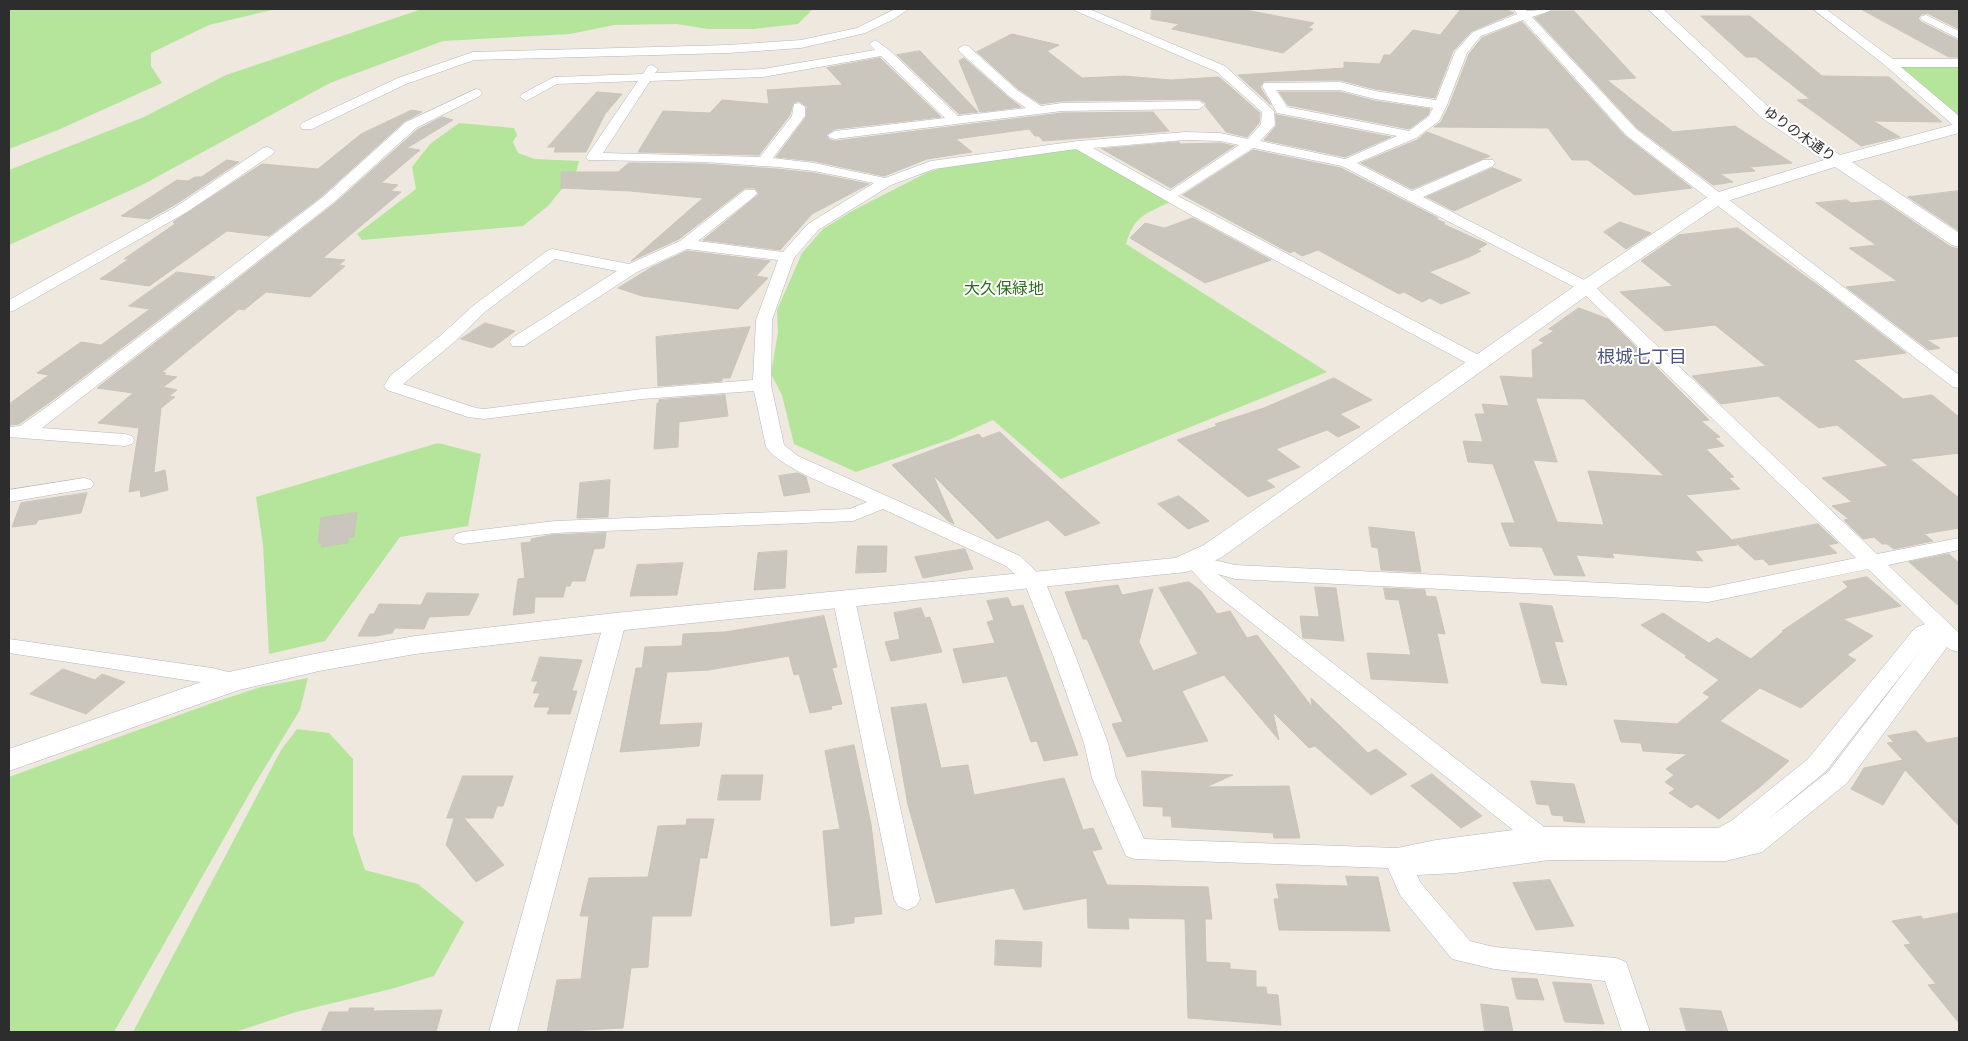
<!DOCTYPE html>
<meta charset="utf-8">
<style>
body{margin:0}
#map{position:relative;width:1968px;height:1041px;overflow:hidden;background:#eee8df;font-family:"DM Sans",sans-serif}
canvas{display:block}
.frame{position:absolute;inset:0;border:10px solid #2d2d2d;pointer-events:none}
</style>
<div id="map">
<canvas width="1968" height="1041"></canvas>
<div class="frame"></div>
</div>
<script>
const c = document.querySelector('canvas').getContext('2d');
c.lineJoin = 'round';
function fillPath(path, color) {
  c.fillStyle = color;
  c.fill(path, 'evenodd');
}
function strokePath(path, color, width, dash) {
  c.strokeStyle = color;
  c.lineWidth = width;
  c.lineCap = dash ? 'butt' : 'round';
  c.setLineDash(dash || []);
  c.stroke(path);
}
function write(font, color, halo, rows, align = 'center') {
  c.font = font + ' "DM Sans","Noto Sans JP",sans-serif';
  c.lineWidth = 4;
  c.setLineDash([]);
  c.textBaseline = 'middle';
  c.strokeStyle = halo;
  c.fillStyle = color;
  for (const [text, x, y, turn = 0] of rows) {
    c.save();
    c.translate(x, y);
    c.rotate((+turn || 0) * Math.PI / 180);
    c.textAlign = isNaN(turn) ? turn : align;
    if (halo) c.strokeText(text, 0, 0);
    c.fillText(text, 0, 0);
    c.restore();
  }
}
fillPath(new Path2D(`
 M9,9H276L209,25L151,53V66L162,83L58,130L9,149Z
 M422,9H813L798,24L753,29H708L677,24L614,25L570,34L443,41L330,83L142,185L9,245V170L144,117L226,75Z
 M1890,63H1959V123Z
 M459,123L514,128L517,135L513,142L518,153L535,159L579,161L574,181L561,190L548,206L523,226L362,240L357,234L416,189L412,167L430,144Z
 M1067,149L1078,150L1170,202C1145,214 1134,216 1126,244L1327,372L1061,479L993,420L951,439L856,472L794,444L782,395L771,374L778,332L777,310L802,253L823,229L852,211L928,172L946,167Z
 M438,443L481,454L468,526L400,537L325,641L269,654L263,545L256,497Z
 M308,678L300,710L256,782L114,1032H9V777L215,702L261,687Z
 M297,729L329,733L353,759V834L365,870L418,884L464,922L434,976L391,989L296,1012L235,1032H133L281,750Z`), '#b5e59b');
const building = new Path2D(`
 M1152,9H1240L1314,23L1308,28L1313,29L1283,53L1172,29L1179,24L1151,19Z
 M1461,9H1505L1514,13L1472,31L1453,51L1435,98L1375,89L1340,80L1264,81L1260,87L1271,105L1238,75L1344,68V62L1380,64L1384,55H1390L1413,30L1440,35Z
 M1861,9H1959V29L1927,13L1922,14L1918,18L1921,22L1959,41V57H1949Z
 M1552,11H1574L1636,78L1607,80L1673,132L1735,126L1792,163L1750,167L1755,171L1720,174L1733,182L1713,185L1637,128L1535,18Z
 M1701,16H1750L1822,76L1889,77L1942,122L1873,121L1900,137L1861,146L1797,100L1810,99L1756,57H1746Z
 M1522,22L1625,136L1692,188L1635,195L1588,160H1572L1548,128L1434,127L1441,122L1449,106L1469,54L1482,38Z
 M1012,34L1059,45L1047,51L1082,78L1124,76L1171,80L1219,77L1260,113L1259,123L1247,137L1226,132L1206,107V103L1199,99L1062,101L1041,104L1018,89L977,52Z
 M920,51L978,112L959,114L897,55Z
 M880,58L941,117L835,129L826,135L830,140L835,141L1062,113L1153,112L1169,131L1043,141L1039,136H1035L1029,129L956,139L972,152L927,159L884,176L814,161L776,157L806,117L807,107L799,101L793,103L790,115L759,155L638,152L663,111L710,113L722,100L769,104L767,90L843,85L827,68Z
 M964,58L1008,97L1021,107L980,112L959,61Z
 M597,92L622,94L605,114L586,152H554L556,147H548Z
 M1279,92H1340L1375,101L1430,109L1428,115L1409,129L1288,105Z
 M412,110L422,112L405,121L322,196L269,236L227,231L149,286L100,279L129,259H124L175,224L173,222L262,164L318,169L361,134Z
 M1276,114L1277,115L1391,137L1345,157L1264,140L1276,126Z
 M442,117L453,120L407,148L420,150L381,183L398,185L391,191L401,192L323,258L345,260L339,265L345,266L310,297L266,292L244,310L239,309L162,372L166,373L164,375L177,377L163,387L177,390L169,396L175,397L161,408L154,473L165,470L168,490L141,497L140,490L129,492L139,428L98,423L133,393L97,388L334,204L417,130Z
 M1427,132L1490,156L1412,189L1361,163L1417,140Z
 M1179,142L1180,144L1220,143L1234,146L1171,188L1102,149Z
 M1253,150L1341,168L1438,218L1436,219L1445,223L1443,224L1487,244L1477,250L1481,251L1469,257L1429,272L1470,293L1441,304L1430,298L1422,302L1404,292L1399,294L1318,250L1302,256L1294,251L1290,253L1183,195Z
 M227,160L239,162L176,204L149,219L121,216L177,180L188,181L195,177H201Z
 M629,163L704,164L777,169L814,173L869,184L812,214L780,250L703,240L759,194L755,188H745L679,239L631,261L703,198L630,191L561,188V172H618Z
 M1493,168L1522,180L1454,211L1427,197Z
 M1959,191V231L1908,197Z
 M1847,200L1851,203L1881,200L1951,247L1959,249V336L1927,340L1940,348L1929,350L1846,287L1897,281L1849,248L1876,245L1816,203Z
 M1193,218L1271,260L1205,283L1130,238L1145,223L1164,228Z
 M1620,222L1651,233L1626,249L1604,232Z
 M1738,228L1823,289L1906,353L1853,360L1903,399L1932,395L1959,417V453L1910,459L1959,498V528L1924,534L1933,541L1894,549L1887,544H1882L1874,537L1863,539L1844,520L1849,519L1832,506L1852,502L1822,478L1888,466L1837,425L1819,428L1778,396L1721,404L1692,376L1766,366L1715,325L1665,331L1620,292L1673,286L1641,261L1679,235Z
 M687,251L770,261L756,276L768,278L738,309L642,296L618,288L652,267Z
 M177,272L215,277L54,399L19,424L9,425V404L49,375L37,373L81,342L101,345L150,309L129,306Z
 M1579,308L1608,319L1709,420L1701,421L1720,437L1715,438L1724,446L1706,449L1734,477L1729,478L1740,489L1686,495L1737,545L1695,551L1703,561L1612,553L1614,558L1576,555L1585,576L1554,575L1542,547L1510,546L1501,523H1515L1493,464L1468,462L1463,441L1483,442L1475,414H1485L1482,404L1509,406L1500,376L1533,378L1532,350L1544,343L1539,340L1554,331L1549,329ZM1536,398L1584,399L1664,476L1588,471L1604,525L1557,522L1533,460L1557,462Z
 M485,323L515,331L492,348L461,339Z
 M750,327L730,378H722V381L658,386L656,337Z
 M1334,378L1372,400L1340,414L1360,427L1338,437L1327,430L1276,449L1300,467L1266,480L1275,487L1248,497L1177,440L1217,426L1215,424L1264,408Z
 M725,395L728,416L679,422L678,447L654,449L657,403H659V400Z
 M1000,432L1021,452L1100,523L1065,536L1048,520L997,539L933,475L954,524L948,521L892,465L948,444L979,434L982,438Z
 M798,473L806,477L810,492L784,496L779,476Z
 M610,480L608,517L577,518L580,483Z
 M87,493L81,513L38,520L36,524L12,527L21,503Z
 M1179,496L1194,508L1209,521L1188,529L1158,504Z
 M357,513L354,537L348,538V543L321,547L322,542L318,543L321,518Z
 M1818,524L1838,543L1828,545L1837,553L1769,565L1763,559L1755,560L1733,540Z
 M1369,527L1414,532L1421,572L1381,570L1378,548L1372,547Z
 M606,533L604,548L594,549L585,581H572L570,586H566L563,597H535L534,613L513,615L518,579L525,578L521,543L531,542V539L551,535Z
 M858,546H887L886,572L856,573Z
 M965,549L973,569L923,578L915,557Z
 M787,551L785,588L754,590L758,553Z
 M1949,554L1959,563V606L1909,562Z
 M683,563L677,595L630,596L637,565Z
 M1867,577L1901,606L1843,619L1873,636L1847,655L1856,660L1801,708L1760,688L1720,721L1789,761L1761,786L1719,819L1697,804L1691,808L1669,793L1675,789L1665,782L1674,775L1666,769L1687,754L1643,751L1641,743L1621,742L1614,720L1677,724L1710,697L1703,693L1719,680L1685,657L1687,656L1641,625L1663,613L1709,643L1717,638L1751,659L1784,631H1782L1848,587L1843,582Z
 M1189,582L1201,591L1217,614L1230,611L1247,638L1257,635L1312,707L1311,698L1368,753L1376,749L1407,774L1371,795L1315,746L1309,748L1273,712L1279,740L1224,675L1182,691L1208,741L1127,757L1112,724L1123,722L1087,639H1083L1065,592L1118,585L1122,595L1153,589L1139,642L1153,671L1198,654L1159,588Z
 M1315,587L1336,588L1344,641L1303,638L1300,616L1319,617Z
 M1384,588L1425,590L1426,596L1436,597L1445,634L1437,633L1448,683L1371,679L1367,653L1411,655L1399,600L1386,599Z
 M427,593L479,594L469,615L429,617L424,629L395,628L392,633L376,636H358L370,614H374L379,604L421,605Z
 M1008,598L1012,607L1023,605L1078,755L1044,761L1037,741L1031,742L1007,676L963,683L953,649L995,643L987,622L994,620L987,601Z
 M1520,603L1552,606L1563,642L1554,641L1567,685L1542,683Z
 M921,608L925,618L930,617L942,652L891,661L885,642L900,639L894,613Z
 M824,616L837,667L832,668L842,704L831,706L832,709L810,713L799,674L794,675L789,656L709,670L667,672L659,725L702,723L699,746L620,752L636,668H642L645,647L682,646L683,634L725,632Z
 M540,657L582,660L572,691H577L570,714H547L550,707H534L540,693H533L538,681H532Z
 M63,669L95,680L102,674L125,682L86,714L30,694Z
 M926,704L941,768L968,765L974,795L1064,778L1083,830L1093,828L1102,849L1092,851L1107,885L1208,887L1212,919H1205L1206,962L1230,963V969L1256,971V987H1266L1267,994L1278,995L1281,1025L1188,1018L1185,919L1128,918L1129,929L1088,928L1087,898L1024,910L1014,888L936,903L908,805L891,708Z
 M1916,731L1927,743L1959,737V826L1905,770L1883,805L1851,789L1864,768L1903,760L1887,743L1894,742L1888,736Z
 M854,745L871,824L882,914L854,917V923L831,926L823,831L840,829L825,751Z
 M1142,771L1233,775L1206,787L1289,786L1300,838H1274L1273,833L1172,827L1171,816H1163V807L1144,806Z
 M1432,774L1482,816L1461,828L1411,786Z
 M722,775H763L760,800H718Z
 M463,776H513L503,806H497L493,818H464L504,865L476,882L446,845L454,818H447Z
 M1531,781L1574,784L1585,823L1564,821L1563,816L1552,815L1549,805L1537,804Z
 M687,819H714L707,858H700L691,916H652L648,967L631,968L623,1028L547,1032L557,980L581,979L589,916H580L589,878L648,877L658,826L686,825Z
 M1346,876L1378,877L1390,931L1279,930L1274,899H1279L1276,884L1348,886Z
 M1550,880L1574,926L1536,930L1513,883Z
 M1959,913V1023L1928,985L1936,984L1904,945L1911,944L1892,921L1921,916L1923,919Z
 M996,940L1042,942L1041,967L995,965Z
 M1512,978L1537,979L1544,1000L1517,999Z
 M1553,982L1591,984L1604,1024L1565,1022Z
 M1481,1004L1508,1007L1513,1032H1485Z
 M350,1008H374L373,1011L442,1010L436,1032H321L329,1012H348Z
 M1680,1008L1721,1011L1728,1032H1687Z`);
fillPath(building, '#cac6bd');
strokePath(building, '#cac4b8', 1);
const minor = new Path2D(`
 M895,9H909L892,20L865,33L801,48L728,53L474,60L406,84L312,129H302L300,126L302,123L398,78L473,52L728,45L801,40L857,28Z
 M1074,9H1089L1225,66L1274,111L1275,125L1260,141L1345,159L1397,136L1277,113L1262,86L1264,83L1340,82L1375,91L1436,100L1455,52L1473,32L1517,14L1514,9H1525L1527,11L1551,9L1550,11L1532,17L1636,129L1959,375V388L1953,387L1626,135L1523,20L1481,36L1467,53L1447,105L1439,121L1416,138L1357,163L1412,191L1483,160H1493L1495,163L1493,166L1423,197L1592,284L1877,554L1959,538V550L1888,565L1959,633V652L1951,650L1947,647L1847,783L1762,852L1726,861L1549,860L1456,873L1417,875L1420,882L1470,941L1494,947L1616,958L1626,962L1650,1032H1622L1605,981L1494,969L1452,959L1400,895L1388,868L1135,859L1126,856L1092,778L1084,743L1053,655L1024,582L1006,566L883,509L853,521L555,533L463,544L456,542L453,538L456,534L463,532L555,521L850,509L867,502C841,490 781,469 766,447L754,391L642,399L484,419L468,417L387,390L384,386L390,376L440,336L474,305L547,251L552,249L629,264L680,241L745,190H755L757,193L755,196L698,241L783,252L808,224L874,183L814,171L777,167L704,162L588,160L586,157L638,81L557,84L526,101L520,97L522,94L554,77L643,74L648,66L652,65L658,69L655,73L763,69L875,50L869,44L875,40L888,49L958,116L1026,108L1009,96L960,52L958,49L964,45L968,46L1017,90L1041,106L1062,103L1199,101L1205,105L1199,109L1062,111L835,139L830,138L828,135L835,131L945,118L881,56L763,77L650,81L603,153L760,157L792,116L794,104L799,103L805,107V116L773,158L814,163L885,178L931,161L1078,141L1185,132L1220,133L1248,139L1261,124L1262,112L1217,72L1076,11ZM1276,90H1340L1375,99L1433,108L1429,116L1409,131L1287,107ZM1185,140L1220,141L1239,145L1170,191L1093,148ZM1253,148L1342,166L1580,290L1856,558L1708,588L1235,565L1193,555L1186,556L1183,561L1208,588L1513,830L1436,840L1397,848L1144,839L1116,778L1108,743L1075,655L1044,579L1020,556L798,456L784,445L771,385L772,320L794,258L818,230L891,185L934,169L1076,149L1191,215L1474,367L1480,368L1486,367L1489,363L1486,359L1178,196ZM687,249L778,260L756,320L753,380L642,389L484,409L476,408L403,384L452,344L486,311L555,259L617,271L512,338L510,342L512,346H524L637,272ZM1868,569L1925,624L1915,628L1808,759L1731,821L1718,828L1544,827L1218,574L1235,579L1708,602ZM1921,650L1829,771L1767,820L1826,771Z
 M1813,9H1826L1893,59H1959V67H1901L1959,116V127L1954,126L1886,66Z
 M1926,15L1959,31V39L1922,20L1920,18L1922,16Z
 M476,89L480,90L482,93L480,96L416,128L333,203L42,428L125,434L132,436L134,440L132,444L125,446L9,437V427L20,426L55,401L323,197L406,122Z
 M268,147L275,151L273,154L187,212L15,310L9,312V300L177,206L263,148Z
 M84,478L91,480L94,484L91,488L9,502V490Z
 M844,593L852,595L855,600L920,899L916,906L907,910L898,906L894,899L833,600L836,595Z
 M615,615L623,617L626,622L517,1032H489L604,622L607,617Z
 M9,639L212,668L241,675L244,681L241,687L233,689L212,684L9,653Z`);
const tertiary = new Path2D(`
 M1648,9H1663L1774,112L1840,155L1959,123V133L1852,162L1959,233V247L1952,245L1835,167L1724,202L1593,291L1222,557L1202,567L1186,572L615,631L415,654L319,671L239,690L9,771V749L233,671L319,653L415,636L615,613L1175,558L1204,545L1579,283L1712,194L1824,160L1762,118Z`);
strokePath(minor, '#b3b5c0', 1);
strokePath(tertiary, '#b3b5c0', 1);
fillPath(minor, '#fff');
fillPath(tertiary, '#fff');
write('14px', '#2d2d2d', '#fff', [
 ["ゆりの木通り",1799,135,35]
]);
write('16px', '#2b6c1a', '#fff', [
 ["大久保緑地",1004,290]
]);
write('18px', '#4c557f', '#fff', [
 ["根城七丁目",1642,358]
]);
</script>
